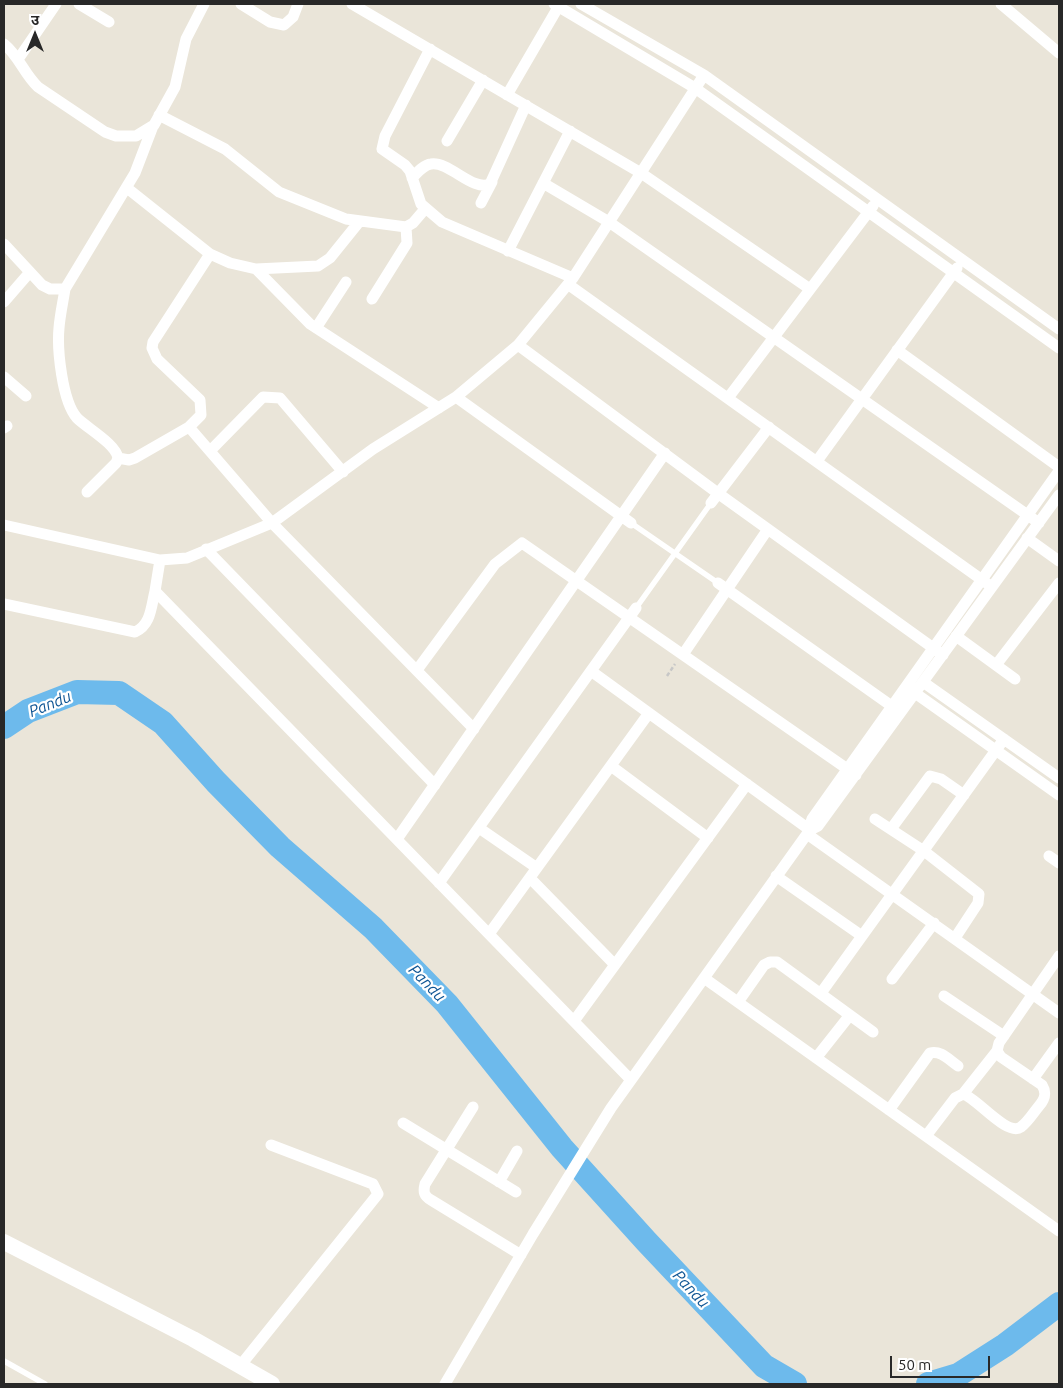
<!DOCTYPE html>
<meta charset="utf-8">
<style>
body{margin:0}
#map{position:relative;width:1063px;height:1388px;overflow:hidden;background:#eae5d9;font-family:Ubuntu,"Noto Sans Devanagari",sans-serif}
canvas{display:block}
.frame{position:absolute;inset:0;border:5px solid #282828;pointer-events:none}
.north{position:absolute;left:10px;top:10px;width:50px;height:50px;-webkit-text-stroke:4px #fff;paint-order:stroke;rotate:0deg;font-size:14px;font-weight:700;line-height:20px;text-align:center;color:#282828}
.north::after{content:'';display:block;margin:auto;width:18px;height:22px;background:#282828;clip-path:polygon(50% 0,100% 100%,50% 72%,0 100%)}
.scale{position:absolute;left:890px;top:1356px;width:100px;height:22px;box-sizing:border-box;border:2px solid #282828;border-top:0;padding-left:6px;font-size:15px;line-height:18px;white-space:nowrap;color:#282828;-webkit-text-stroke:4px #fff;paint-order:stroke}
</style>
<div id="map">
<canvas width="1063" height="1388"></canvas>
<div class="frame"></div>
<div class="north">उ</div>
<div class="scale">50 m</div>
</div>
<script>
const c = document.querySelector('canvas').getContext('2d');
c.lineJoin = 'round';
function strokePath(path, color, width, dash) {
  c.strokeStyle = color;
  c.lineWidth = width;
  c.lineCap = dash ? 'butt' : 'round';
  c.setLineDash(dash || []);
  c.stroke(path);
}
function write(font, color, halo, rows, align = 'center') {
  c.font = font + ' Ubuntu,sans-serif';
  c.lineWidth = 4.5;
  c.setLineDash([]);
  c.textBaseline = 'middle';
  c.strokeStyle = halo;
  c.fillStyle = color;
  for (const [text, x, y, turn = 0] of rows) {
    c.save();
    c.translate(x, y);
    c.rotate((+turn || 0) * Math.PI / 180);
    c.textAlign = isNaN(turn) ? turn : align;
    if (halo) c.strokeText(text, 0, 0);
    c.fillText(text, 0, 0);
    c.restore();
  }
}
strokePath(new Path2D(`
 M4,727L28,711L77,692L119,693L163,723L216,782L280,847L373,928L447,1004L562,1148L646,1241L764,1366L795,1384
 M928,1384L958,1375L1005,1345L1059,1304`), '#6dbaec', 24);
strokePath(new Path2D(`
 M667,676L675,664`), '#c7c7c7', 2.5, [4, 2.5]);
strokePath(new Path2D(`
 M631,523L718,583
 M636,608L711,503
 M4,1361L45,1384`), '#fff', 5.5);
strokePath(new Path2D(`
 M79,4L109,22
 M241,4L270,22L284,25L293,17L298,4
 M352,4L641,173L810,289
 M554,4L695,88L1059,348
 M581,4L704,75L1059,329
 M1001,4L1059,53
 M4,44C19,56 24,74 38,87L105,132L116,136H136L154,125L175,87L186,39L204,4
 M430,49L385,136L382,149L405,165L410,171L421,204L442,222L573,278
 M19,58L56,4
 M507,95L560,4
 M159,115L225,149L279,192L346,219L406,227L413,223L425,209
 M447,141L483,80
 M412,178C417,173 423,165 431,164C449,161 473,192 490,184L526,105
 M543,183L609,222L1039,523
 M127,188L210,254L230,263L256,269L310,324L439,408
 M481,203L492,182
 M4,244L42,285L50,289H65L135,173L153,126
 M508,251L570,131
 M256,269L318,266L330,258L359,222
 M569,285L992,587
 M65,289C63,302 60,315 59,328C57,349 62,401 77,418C87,428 116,444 118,458L116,463L87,492
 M372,299L407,243L406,227
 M4,302L30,272
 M316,328L346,282
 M518,345L719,494L943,655
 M897,350L1059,467
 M4,377L26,396
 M456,397L631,523
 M728,398L873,206
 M189,427L272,523L474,729
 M4,428L7,426
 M210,451L263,397L280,398L343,472
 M118,458L129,460L135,458L189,427L201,415L200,400L157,359L152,348L153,342L210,254
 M817,461L957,268
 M711,503L769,427
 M4,525L160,560L187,558L272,523L373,449L456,397L518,345L573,278L704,75
 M1027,538L1059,561
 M206,549L435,785
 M160,560L155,591L631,1080
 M718,583L893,707
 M4,604L135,632C151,625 151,607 155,591
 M956,636L1015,679
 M684,653L768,529
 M996,665L1059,583
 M417,670L495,564L522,543L856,775
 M591,671L810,830
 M923,682L1059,778
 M915,693L1059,795
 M611,766L708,838
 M875,819L924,851L979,894L978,903L955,938
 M479,828L537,868
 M891,829L930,776L941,779L964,795
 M810,830L818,826L1059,495
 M807,834L1059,1013
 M397,839L665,453
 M1049,856L1059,863
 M776,876L862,936
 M530,878L615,965
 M439,883L636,608
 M489,934L649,713
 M704,978L1059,1231
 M892,979L934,923
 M821,993L1004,739
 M944,996L1004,1036
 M738,1002L764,965L770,962H777L873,1032
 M574,1021L747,784
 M816,1058L850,1015
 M1033,1079L1059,1043
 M963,1094L997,1051
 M473,1107L425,1184C423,1192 424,1196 431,1200L521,1255
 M889,1110L930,1053C941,1050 949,1060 958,1066
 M403,1123L516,1192
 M926,1136L955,1098L963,1094C977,1098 1007,1137 1021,1127C1028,1122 1034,1112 1039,1106C1045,1099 1047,1093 1042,1085L1001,1057L997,1051L999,1043L1059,956
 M499,1182L517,1151
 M240,1366L378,1194L373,1184L271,1145
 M445,1384L533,1234L611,1108L807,834L812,819L1059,471`), '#fff', 11);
strokePath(new Path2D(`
 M4,1242L193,1339L272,1384`), '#fff', 16);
write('italic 16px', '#0f5594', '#fff', [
 ["Pandu",50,704,-22],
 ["Pandu",427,983,46],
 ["Pandu",691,1289,47]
]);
</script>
